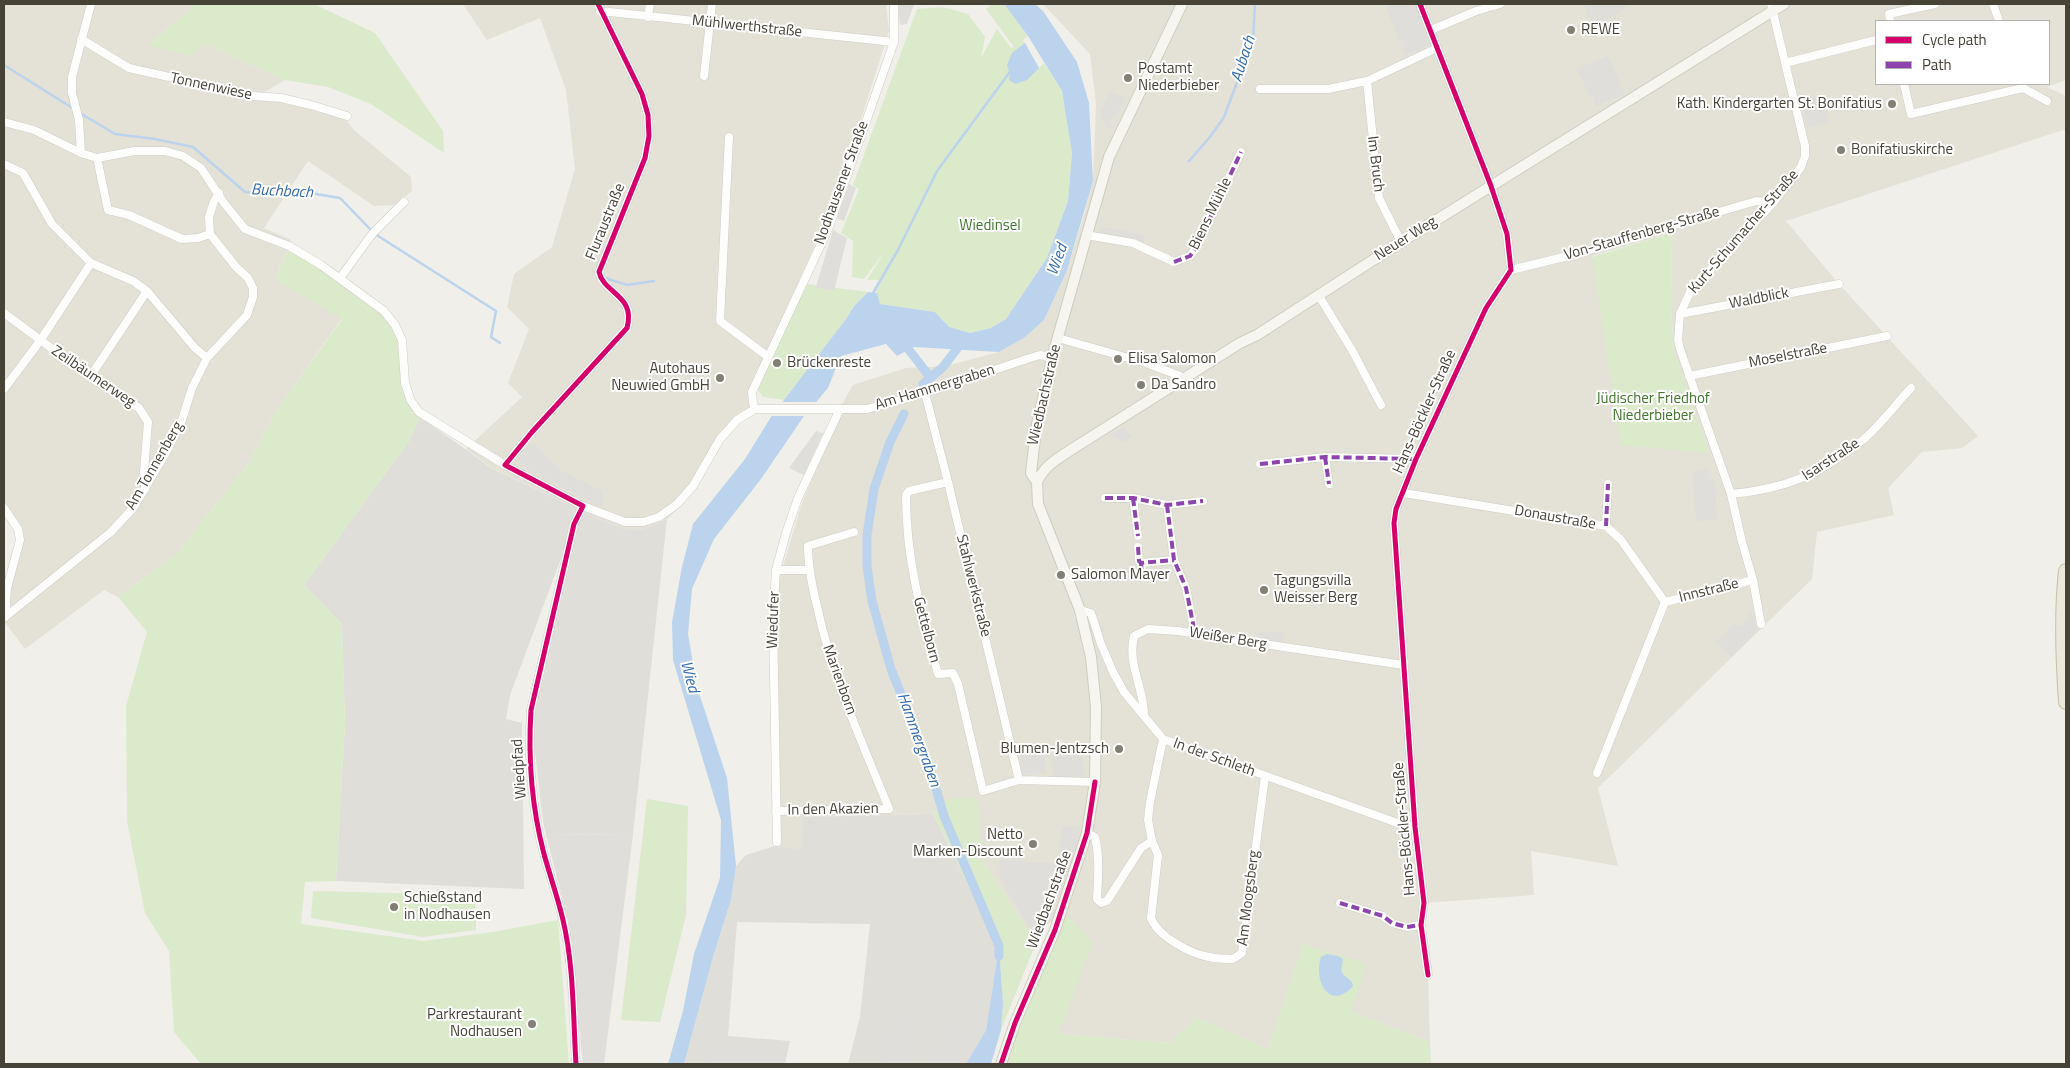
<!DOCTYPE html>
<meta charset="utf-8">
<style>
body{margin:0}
#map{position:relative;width:2070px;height:1068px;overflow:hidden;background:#f0efea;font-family:"Titillium Web",sans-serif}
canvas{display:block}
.frame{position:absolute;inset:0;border:5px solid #464236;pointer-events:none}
.legend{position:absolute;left:1875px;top:20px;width:175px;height:65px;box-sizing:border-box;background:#fff;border:1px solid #b5b3af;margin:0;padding:6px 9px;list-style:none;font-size:15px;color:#464236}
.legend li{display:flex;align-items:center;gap:10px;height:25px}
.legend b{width:25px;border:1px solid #b5b3af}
</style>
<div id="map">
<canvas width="2070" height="1068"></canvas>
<div class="frame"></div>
<ul class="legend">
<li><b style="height:6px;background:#d6006c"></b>Cycle path</li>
<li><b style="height:6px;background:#8e44ad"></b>Path</li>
</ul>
</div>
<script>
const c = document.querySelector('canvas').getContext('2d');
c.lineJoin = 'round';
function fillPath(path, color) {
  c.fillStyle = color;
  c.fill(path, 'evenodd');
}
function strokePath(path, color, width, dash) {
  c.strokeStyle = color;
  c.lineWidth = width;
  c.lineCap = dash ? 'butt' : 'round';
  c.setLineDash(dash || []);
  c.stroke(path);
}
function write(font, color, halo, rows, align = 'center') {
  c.font = font + ' "Titillium Web",sans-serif';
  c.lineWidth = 4;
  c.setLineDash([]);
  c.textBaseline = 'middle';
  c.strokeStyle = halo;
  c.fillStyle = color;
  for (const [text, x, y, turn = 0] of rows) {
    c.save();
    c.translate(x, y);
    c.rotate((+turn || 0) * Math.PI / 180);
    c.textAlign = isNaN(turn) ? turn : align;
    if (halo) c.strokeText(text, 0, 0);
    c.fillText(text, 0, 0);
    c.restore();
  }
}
fillPath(new Path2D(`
 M4,4H195L150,44H206L285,80L254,98L277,101L345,118L354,130L411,177L412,191L394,205L374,206L308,161L264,228L291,240L275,279L342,318L276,411L248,464L175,556L118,597L104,590L25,649L4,621V587L15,548V536L11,523L4,513Z
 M463,4H886L889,31L850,154L818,238L752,386L753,415L739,423L722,442L679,507L667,519L642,530L624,529L607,523L494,469L466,449L522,397L508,383L529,329L507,307L514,274L552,247L575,169L566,90L540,18L487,40Z
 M1043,4H2066V80L2047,87L2066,96V129L1786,221L1839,284L1978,436L1962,448L1922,452L1888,488L1894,515L1817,532L1812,579L1598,788L1618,866L1531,851L1534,895L1424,903L1421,925L1428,975L1430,1042L1351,1012L1304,944L1268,1049L1197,1018L1170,1043L1058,1034L1066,913L1039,930L1028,931L982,859L980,839L948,799L933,814L803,817L801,849L778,845L775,618L779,580L800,509L840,408L853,385L906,368L946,366L999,352L1024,338L1044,320L1066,273L1084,215L1093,181L1096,104L1090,54ZM1876,21H2049V84H1876ZM1672,233L1671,308L1674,350L1709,453L1592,256Z`), '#e4e1d7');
fillPath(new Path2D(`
 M420,417L493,469L607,523L624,529L642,530L667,519L633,834L546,835L543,821L532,727L572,529L510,695L506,719L522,723L524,889L336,881L345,723L342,624L304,585L409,441Z
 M933,814L999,946L986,1030L966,1064H848L860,1017L870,924L737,922L728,1036L790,1041L785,1064H684L713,957L731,900L736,866L746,855L778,845L801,849L803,817Z`), '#e0ded8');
fillPath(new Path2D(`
 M195,4H314L375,33L443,131L444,153L371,104L328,87L285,80L206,44L190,56L149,45Z
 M992,4H1004L1028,36L1023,40L1039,68L1044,63L1062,91L1072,153L1068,201L1047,258L1006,319L991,328L970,333L949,327L935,312L880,304L876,290L882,280H867L885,251L864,279L852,277L853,241L841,233L859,189L853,185L917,9L943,7L968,14L985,37L981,58L997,29L1011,48L1014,47L986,9Z
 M1672,233L1671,308L1674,350L1709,453L1620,445L1592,257Z
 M289,246L384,311L402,340L405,383L419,412H410L420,417L409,441L304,585L342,624L345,723L336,881L305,882L301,924L424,941L493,932L558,920L569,1064H201L174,1032L169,951L145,913L127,821L126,706L147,632L118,597L175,556L248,464L276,411L342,319L275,279Z
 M806,284L868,292L854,306L846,319L784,400L763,397L757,388Z
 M974,797L978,805L982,859L1028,931L1039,930V935L1001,1030L1003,1004L999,946L933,814L947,799Z
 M647,799L688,806L686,915L660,1022L621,1020Z
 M313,891L475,895L476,930L423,937L311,918Z
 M1066,913L1092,943L1059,1034L1170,1043L1197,1018L1268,1049L1303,944L1366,964L1351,1012L1430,1042L1431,1064H1007L1020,1026Z`), '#daeacb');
fillPath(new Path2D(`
 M898,4H914L907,24L900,25Z
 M1385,4H1415L1431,45L1405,55Z
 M1583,4H1627L1622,12L1592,27Z
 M1608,56L1625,94L1596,106L1592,95H1589L1577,69Z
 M1110,91L1125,98L1116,116L1113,115L1110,122L1112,123L1109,130L1105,125L1100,113Z
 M1823,96L1829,122L1808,127L1802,101Z
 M849,184L856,188L844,221L837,218Z
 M1101,227L1122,230L1145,236L1144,243L1121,236L1100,233Z
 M833,230L847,238L834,291L816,287Z
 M1124,427L1132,437L1124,442L1110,435Z
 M816,431L823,433L804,475L789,468Z
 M530,444H535L563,472L603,491L602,507L521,466L518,459L521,452Z
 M1708,468L1715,484L1717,519L1696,521L1693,471Z
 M1752,612L1757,630L1731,657L1716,642L1734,624L1739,627L1749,619L1747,613Z
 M1283,631L1284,644L1259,641L1258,633Z
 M542,686L596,688L594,722H535Z
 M1081,742L1084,776L1054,779L1052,757H1058L1057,744Z
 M1044,746L1046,773L1022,774L1020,748Z
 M1081,826L1069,869L1044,923L1029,926L999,877L1000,860L1059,864L1062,827Z
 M633,834L604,1064H583L568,920L546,835Z
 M892,1014L911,1019L903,1064H880Z
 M949,1024L979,1037L963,1064H929Z
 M709,1046H734L775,1054V1059L781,1062L780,1064H752L740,1061L739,1064H705Z`), '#dfdeda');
fillPath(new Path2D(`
 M1004,4H1035L1043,11L1077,62L1089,103L1093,181L1066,273L1044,320L1024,338L999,352L914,347L897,356L886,344L841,356L828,388L804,416L761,479L714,539L692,589L688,634L697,687L727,778L736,866L731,900L713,957L684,1064H668L683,1011L694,954L720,878L721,820L673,660L672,622L682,567L693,524L745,459L771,417L846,319L854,306L868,292L877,293L880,304L935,312L949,327L970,333L991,328L1006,319L1047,258L1068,201L1072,153L1062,91L1028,36Z
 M1025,43L1039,68L1027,80L1015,84L1009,80L1010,74L1007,65L1012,53Z
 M999,946L1003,1004L1001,1030L991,1064H966L986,1030Z
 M1327,954L1338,956L1343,959C1340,976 1341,971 1352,982L1353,986C1330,1012 1313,981 1321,957Z`), '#bcd3ed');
fillPath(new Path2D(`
 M780,402H820L807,416H769Z`), '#f0efea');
strokePath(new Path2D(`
 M4,65L74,109
 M80,113L115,134L155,139L193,147L245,192L310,193L340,198L372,231
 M1189,161L1210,137L1224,117L1253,40L1255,4
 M375,234L496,311L491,337L500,343
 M605,278L627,285L654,281
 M873,293L898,250L937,171L1012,69`), '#bcd3ed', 2.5);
strokePath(new Path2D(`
 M902,341L930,377
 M923,384L943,367L962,342
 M904,414L890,442L874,489L867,535V566L872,601L891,669L929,765L944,816L999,946V956`), '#bcd3ed', 9);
const street = new Path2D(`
 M1420,4L1491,186L1507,234L1511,270L1486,308L1416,459L1396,509L1394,523L1415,827L1424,903L1421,925L1428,975
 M1993,4L1999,21
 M600,11L894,42
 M648,17L650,4
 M1890,21L1889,14L1935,4
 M1431,30L1476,11L1500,4
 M81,39L129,68L254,96L281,98L311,105L347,116
 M1785,63L1876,40
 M704,76L712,4
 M1904,84L1911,114L2023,88
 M2022,84L2023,88L2047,101
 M1260,89H1328L1367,81
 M4,122L34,130L81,153L97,158L135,151H165L183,156L201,168L224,203L245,229L289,246L321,265L384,311L395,325L402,340L405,383L411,401L419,412L505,465L583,506L625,522H643L659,517L677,504L693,486L720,439L737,420L755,409H867L925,393L1030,358L1040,355L1052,358
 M729,137L720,321L767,356
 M81,153L79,120L72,93V77L91,4
 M97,158L108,210L129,215L182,239L198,238L210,234
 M4,164L23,173L52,224L91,263L133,281L147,291L195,348L207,358
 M1086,235L1133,243L1174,262L1190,256L1196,248L1241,152
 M1401,242L1379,198L1367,81L1437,48
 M1511,270L1580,253L1756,201L1773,203
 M340,278L373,233L404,202
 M1319,296L1352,350L1381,405
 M4,313L90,377L139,408L148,422L144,471L145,489
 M1680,314L1839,284
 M1058,338L1146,363L1180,376L1182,380
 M1689,376L1887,336
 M90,377L147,291
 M4,389L40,341L91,263
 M925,393L948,482L1019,780
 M755,409L753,403L752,392L829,227L894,42V4
 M1325,457L1329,484
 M1260,464L1325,457L1416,459
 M505,465L532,432L627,328C636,295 604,294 599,272L645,158L649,136L648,115L642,94L598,4
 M948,482L909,491L906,495C906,559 921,613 938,674L953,673L958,684L983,791L1019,780L1095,782
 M1404,493L1606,526L1621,540L1665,602
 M1731,494C1786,489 1821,474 1864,439C1881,424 1896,404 1911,388
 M1105,498H1133L1167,505L1203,501
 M1133,498L1138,536
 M1167,505L1174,560L1186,588L1195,634
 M4,508L18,529L20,540L7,588L5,617
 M1606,526L1608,484
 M1138,547L1139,561L1141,563L1174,560
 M1141,563L1142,575
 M776,570H809
 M1665,602L1753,580
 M1080,610L1091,613L1101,644L1113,672L1124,692L1163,739L1403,825L1415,827
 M5,617L111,532L134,507L168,449L182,420L192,388L207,358L247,315L253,297V288L248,278L236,267L210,234L209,217L214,201L219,193
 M1761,624L1753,580L1742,542L1731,494L1680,349L1678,340L1680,314L1691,290L1773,203L1792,179L1801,167L1805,156V146L1771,4
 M1144,715C1144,688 1127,664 1134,636L1148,629L1178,631L1403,665
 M1163,739L1150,802L1148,820L1152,841L1158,855L1151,918C1157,936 1191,954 1209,957C1217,959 1225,959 1233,959L1242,953L1265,776
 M1597,773L1665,602
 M776,811L889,809C862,742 832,677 817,606C812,586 808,567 808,546L854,532
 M1087,833L1095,837C1100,858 1098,877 1097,899L1101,903L1107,901L1141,848L1152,841
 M777,842L773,619L776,570L786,533L798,498L840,409
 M1340,903L1383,916L1392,923L1407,927L1421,925
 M576,1064C573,1017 574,966 563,920C558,898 550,876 544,854C532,808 528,757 531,710L574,524L583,506`);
const secondary = new Path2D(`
 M1037,482C1044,467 1055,460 1069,451L1240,343L1257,335L1401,242L1784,4
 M1001,1064L1015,1023L1055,930L1087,833L1095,782L1096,707L1091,657L1080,610L1038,504L1037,482L1031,473L1036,429L1052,358L1109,157L1182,4`);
const highway = new Path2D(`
 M2066,571C2061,615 2063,659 2066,702`);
strokePath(street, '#cecdc7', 9);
strokePath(secondary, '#cecdc1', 12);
strokePath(highway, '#c7bfa6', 16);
strokePath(street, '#fdfdfc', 8);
strokePath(secondary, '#f6f5ef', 10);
strokePath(highway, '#ebe7da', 14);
strokePath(new Path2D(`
 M1174,262L1190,256L1196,248L1241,152
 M1325,457L1329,484
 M1260,464L1325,457L1416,459
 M1105,498H1133L1167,505L1203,501
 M1133,498L1138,536
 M1167,505L1174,560L1186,588L1195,634
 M1606,526L1608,484
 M1138,547L1139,561L1141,563L1174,560
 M1141,563L1142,575
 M1340,903L1383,916L1392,923L1407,927L1421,925`), '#8e44ad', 4, [8, 4]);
strokePath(new Path2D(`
 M1420,4L1491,186L1507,234L1511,270L1486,308L1416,459L1396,509L1394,523L1415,827L1424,903L1421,925L1428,975
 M576,1064C573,1017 574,966 563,920C558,898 550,876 544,854C532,808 528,757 531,710L574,524L583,506L505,465L532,432L627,328C636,295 604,294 599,272L645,158L649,136L648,115L642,94L598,4
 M1001,1064L1015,1023L1055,930L1087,833L1095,782`), '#d6006c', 5);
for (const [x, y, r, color] of [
 [1571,30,5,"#827f75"],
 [1128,78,5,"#827f75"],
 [1892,104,5,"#827f75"],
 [1841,150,5,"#827f75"],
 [1118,359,5,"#827f75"],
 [777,363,5,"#827f75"],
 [720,378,5,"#827f75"],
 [1141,385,5,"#827f75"],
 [1061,575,5,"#827f75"],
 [1264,590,5,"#827f75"],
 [1119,749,5,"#827f75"],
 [1033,844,5,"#827f75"],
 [394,907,5,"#827f75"],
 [532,1024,5,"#827f75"]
]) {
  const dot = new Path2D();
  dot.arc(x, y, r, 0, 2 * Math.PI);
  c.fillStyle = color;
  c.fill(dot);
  strokePath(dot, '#fff', 2);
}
write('15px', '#464236', '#fff', [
 ["Mühlwerthstraße",747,27,6],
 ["Tonnenwiese",211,87,12],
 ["Im Bruch",1375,164,83],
 ["Nodhausener Straße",842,183,-70],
 ["Biens Mühle",1211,214,-64],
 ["Fluraustraße",606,222,-68],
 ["Kurt-Schumacher-Straße",1744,232,-49],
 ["Von-Stauffenberg-Straße",1642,234,-16],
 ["Neuer Weg",1406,239,-32],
 ["Waldblick",1759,299,-11],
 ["Moselstraße",1788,356,-11],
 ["Zeilbäumerweg",93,377,34],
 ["Am Hammergraben",935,388,-17],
 ["Wiedbachstraße",1045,395,-77],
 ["Hans-Böckler-Straße",1425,412,-66],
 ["Isarstraße",1831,460,-33],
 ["Am Tonnenberg",155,466,-60],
 ["Donaustraße",1555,518,10],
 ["Stahlwerkstraße",973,586,76],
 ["Innstraße",1709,591,-14],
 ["Wiedufer",774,620,-88],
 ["Gettelborn",926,630,75],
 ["Weißer Berg",1228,639,9],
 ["Marienborn",839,680,70],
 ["In der Schleth",1214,758,20],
 ["Wiedpfad",520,769,-94],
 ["In den Akazien",833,810,-1],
 ["Hans-Böckler-Straße",1405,829,-95],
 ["Am Moogsberg",1249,898,-83],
 ["Wiedbachstraße",1050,900,-70]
]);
write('15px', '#464236', '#fff', [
 ["REWE",1581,30],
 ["Postamt",1138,69],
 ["Niederbieber",1138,86],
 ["Kath. Kindergarten St. Bonifatius",1882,104,"right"],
 ["Bonifatiuskirche",1851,150],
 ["Elisa Salomon",1128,359],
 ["Brückenreste",787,363],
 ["Autohaus",710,369,"right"],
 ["Neuwied GmbH",710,386,"right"],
 ["Da Sandro",1151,385],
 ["Salomon Mayer",1071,575],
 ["Tagungsvilla",1274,581],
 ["Weisser Berg",1274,598],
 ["Blumen-Jentzsch",1109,749,"right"],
 ["Netto",1023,835,"right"],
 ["Marken-Discount",1023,852,"right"],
 ["Schießstand",404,898],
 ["in Nodhausen",404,915],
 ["Parkrestaurant",522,1015,"right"],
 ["Nodhausen",522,1032,"right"]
], 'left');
write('15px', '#3e762b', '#fff', [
 ["Wiedinsel",990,226],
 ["Jüdischer Friedhof",1653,399],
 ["Niederbieber",1653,416]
]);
write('italic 16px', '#336bae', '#fff', [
 ["Aubach",1244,59,-72],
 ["Buchbach",282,192,3],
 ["Wied",1058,260,-70],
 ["Wied",689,677,75],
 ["Hammergraben",918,740,70]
]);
</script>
